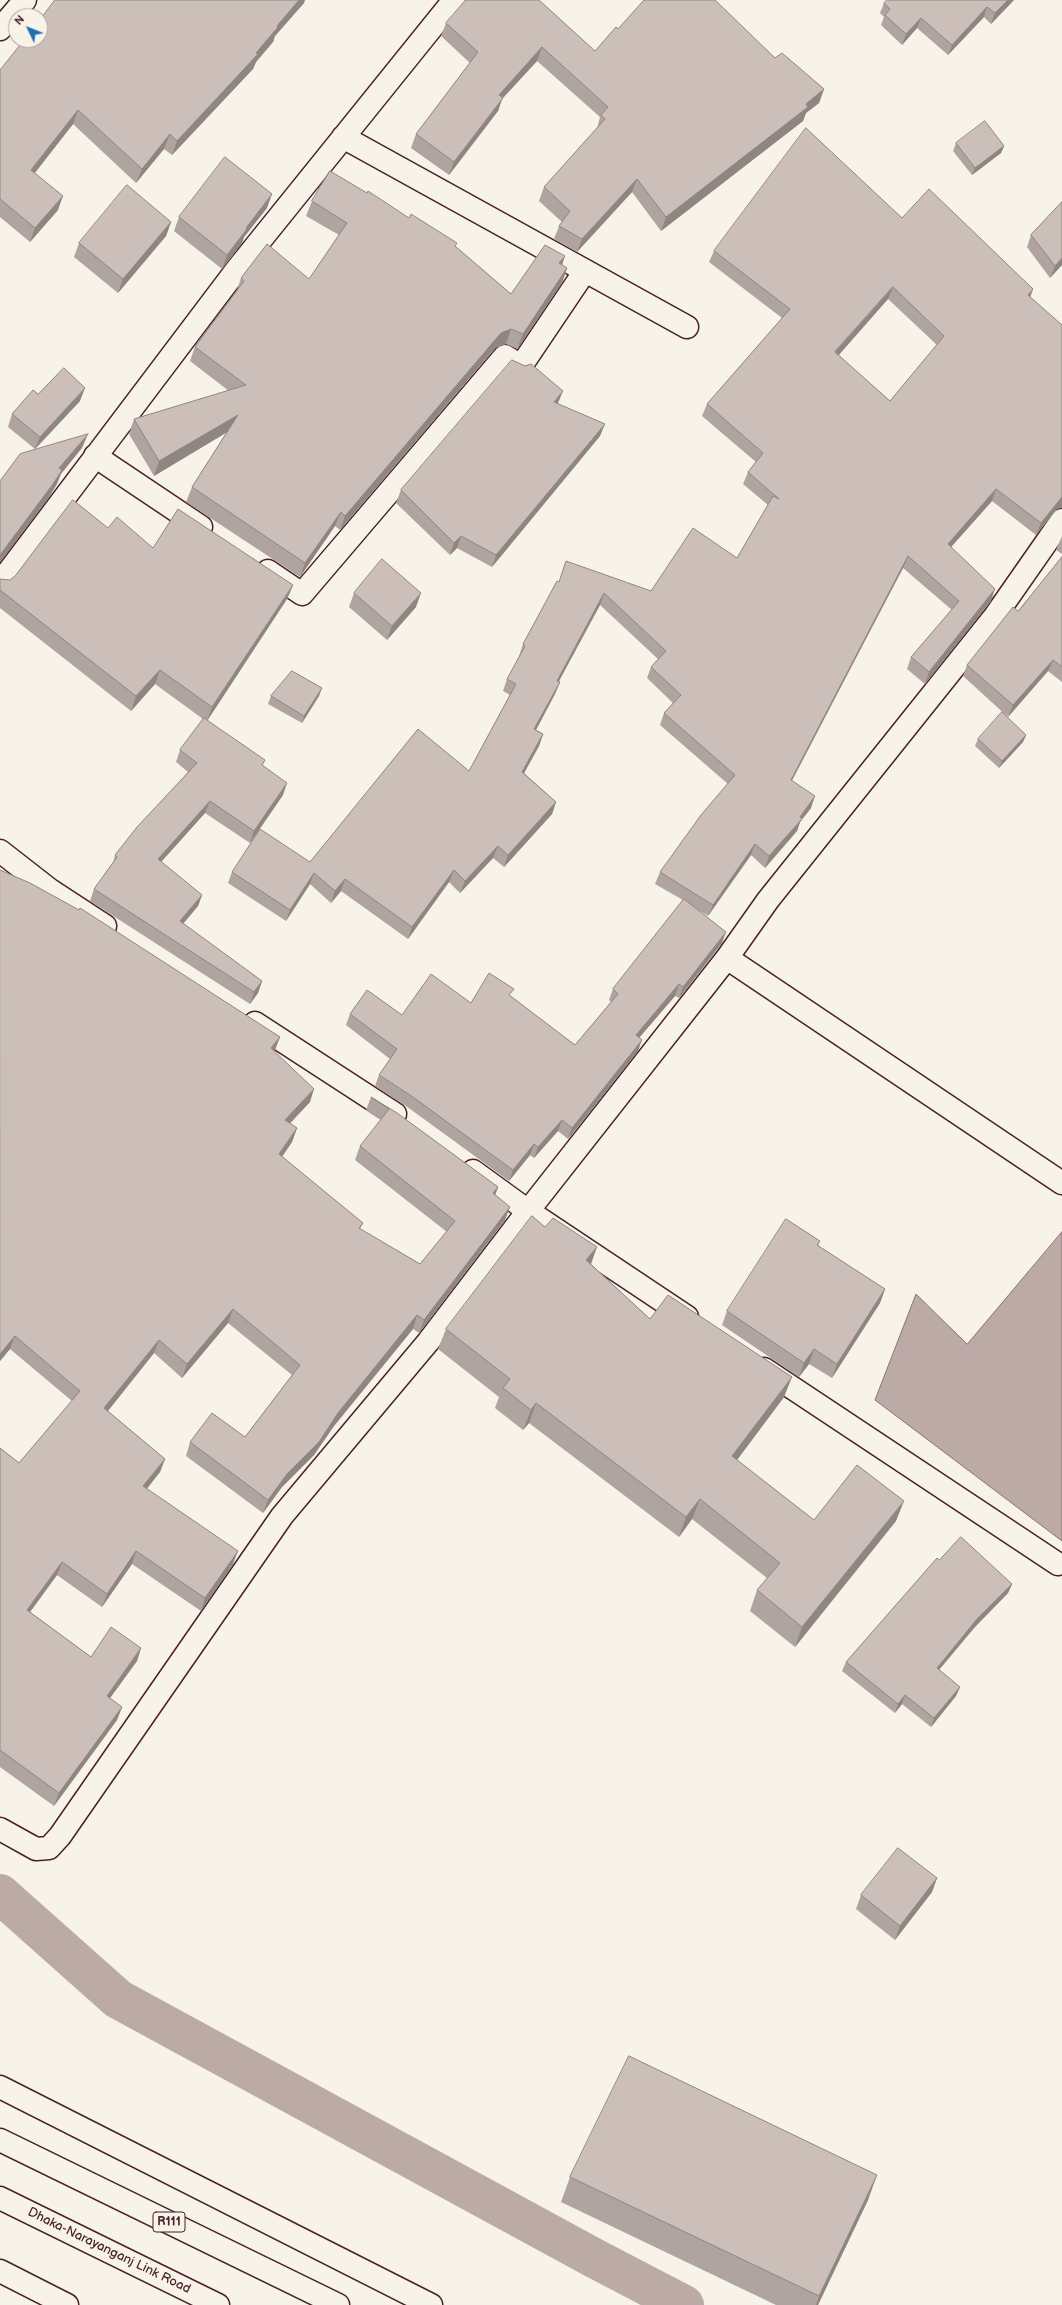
<!DOCTYPE html>
<style>
body{margin:0}
#map{position:relative;width:1062px;height:2305px;overflow:hidden;background:#f7f3e8;font-family:"Balsamiq Sans",sans-serif}
canvas{display:block}
.north{position:absolute;left:8px;top:8px;width:40px;height:40px;box-sizing:border-box;background:#f7f3e8;border:1px solid #b29e9c;border-radius:50%;rotate:313deg;font-size:11px;font-weight:700;line-height:16px;text-align:center;color:#4a1f2b}
.north::after{content:'';display:block;margin:auto;width:14px;height:18px;background:#1f6fb2;clip-path:polygon(50% 0,100% 100%,50% 72%,0 100%)}
</style>
<div id="map">
<canvas width="1062" height="2305"></canvas>
<div class="north">N</div>
</div>
<script>
const c = document.querySelector('canvas').getContext('2d');
c.lineJoin = 'round';
function fillPath(path, color) {
  c.fillStyle = color;
  c.fill(path, 'evenodd');
}
function strokePath(path, color, width, dash) {
  c.strokeStyle = color;
  c.lineWidth = width;
  c.lineCap = dash ? 'butt' : 'round';
  c.setLineDash(dash || []);
  c.stroke(path);
}
function write(font, color, halo, rows, align = 'center') {
  c.font = font + ' "Balsamiq Sans",sans-serif';
  c.lineWidth = 3;
  c.setLineDash([]);
  c.textBaseline = 'middle';
  c.strokeStyle = halo;
  c.fillStyle = color;
  for (const [text, x, y, turn = 0] of rows) {
    c.save();
    c.translate(x, y);
    c.rotate((+turn || 0) * Math.PI / 180);
    c.textAlign = isNaN(turn) ? turn : align;
    if (halo) c.strokeText(text, 0, 0);
    c.fillText(text, 0, 0);
    c.restore();
  }
}
const water = new Path2D(`
 M1062,1232V1541L875,1400L916,1294L967,1344Z`);
fillPath(water, '#bcaaa7');
strokePath(water, '#8e7275', 1);
strokePath(new Path2D(`
 M0,1894L118,1999L594,2258L684,2305`), '#bcaaa7', 40);
const minor = new Path2D(`
 M0,29L25,0
 M343,137L687,327
 M95,456L201,527
 M268,571L302,594L505,356L521,366L585,271
 M0,583L238,268L454,0
 M0,851L50,890L105,926
 M727,958L1062,1183
 M255,1023L395,1114
 M473,1171L528,1211L687,1317
 M764,1369L1058,1564
 M0,1829L36,1849L49,1848L60,1836L282,1516L428,1342L528,1211L727,958L768,900L995,616L1062,520
 M0,2087L431,2305
 M0,2271L67,2305`);
const major = new Path2D(`
 M0,2140L338,2305
 M0,2198L218,2305`);
strokePath(minor, '#4a1f2b', 25);
strokePath(major, '#4a1f2b', 25);
strokePath(minor, '#f7f3e8', 22);
strokePath(major, '#f7f3e8', 22);
fillPath(new Path2D(`
 M1014,0L991,24L984,17L948,55L917,28L902,45L881,25L884,17L880,13L884,3Z
 M304,3L275,36L273,42L256,62L253,69L172,155L164,149L136,183L73,124L35,173L58,210L30,242L0,217V70Z
 M446,23L595,51L618,29L775,58L824,89L819,103L806,113L803,121L661,231L632,192L577,252L554,239L559,226L562,222L539,201L544,187L597,129L600,117L537,61L502,99L498,111L449,175L411,148L416,134L470,63L441,36Z
 M956,143L1004,146L1001,153L972,175L953,151Z
 M312,201L409,218L456,247L511,294L562,265L567,268L562,283L517,349L506,344L495,348L340,530L335,526L300,577L186,502L192,487L226,433L154,476L129,434L134,419L229,391L190,361L195,347L236,293L241,278L309,279L339,235L306,216Z
 M1062,202V265L1050,278L1027,247L1031,235Z
 M267,208L244,237L242,243L222,269L174,231L179,217Z
 M902,218L1030,297L1057,509L1036,535L992,501L951,547L991,601L925,684L907,669L911,657L952,610L903,568L792,781L811,808L800,822L797,831L765,868L751,855L708,916L695,908L722,943L679,998L675,996L639,1038L638,1051L568,1139L558,1131L534,1158L530,1155L509,1181L406,1106L375,1086L379,1075L390,1059L346,1025L350,1014L402,1015L471,1003L511,996L575,1045L611,1002L609,1000L613,989L683,900L655,884L660,872L728,784L660,725L664,713L673,703L647,678L651,667L658,659L600,605L559,681L560,682L555,694L536,730L543,734L539,746L524,773L556,802L552,814L504,867L493,858L460,893L449,882L408,939L341,891L331,903L310,884L286,921L228,883L232,872L310,862L469,771L510,695L503,691L507,679L520,656H519L523,644L559,582L651,591L737,558L768,505L743,484L748,472L756,462L702,416L707,404L782,318L709,262L714,251ZM888,299L937,345L890,401L838,355Z
 M171,222L166,236L118,293L74,257L79,243Z
 M38,394L80,401L35,449L8,427L12,414Z
 M558,403V404L600,436L492,567L457,548L450,555L396,503L401,490Z
 M108,528L153,548L293,585L287,599L207,721L263,766L283,795L250,843L205,813L161,862L202,895L198,906L183,924L262,981L258,993L250,1004L90,901L94,889L113,863L115,855L188,772L176,762L180,750L203,719L155,684L131,711L0,608V590L10,580Z
 M1062,536V554L1056,550Z
 M1062,557V682L1048,671L1008,717L963,676L967,665L1018,611Z
 M354,593L416,607L387,640L349,607Z
 M271,696H319L302,723L268,704Z
 M1026,735L1023,742L999,768L975,746L978,739Z
 M0,870L280,1037L274,1051L310,1102L290,1123L297,1128L292,1142L282,1157L363,1223L360,1229L420,1264L447,1232L355,1160L360,1146L381,1120L366,1110L371,1097L397,1113L498,1187L495,1195L505,1220L419,1333L413,1329L334,1426L314,1455L282,1487L263,1513L186,1456L190,1442L245,1437L292,1375L228,1323L182,1378L154,1353L108,1411L165,1459L160,1472L147,1489L233,1564L201,1611L132,1564L102,1607L57,1575L30,1612L91,1657L141,1648L137,1661L110,1698L122,1707L117,1720L54,1806L0,1767V1448L19,1463L72,1401L10,1349L0,1361Z
 M820,1241L818,1246L885,1289L880,1303L832,1378L809,1364L799,1377L722,1325L727,1311Z
 M591,1264L650,1319L784,1397L737,1460L814,1520L896,1521L795,1647L750,1611L757,1590L767,1578L692,1519L679,1537L529,1423L523,1430L495,1408L499,1397L438,1349L446,1329Z
 M939,1560L1012,1584L1008,1593L974,1628L939,1670L960,1687L956,1696L931,1727L902,1704L895,1713L842,1671L846,1662Z
 M937,1878L932,1892L895,1940L856,1909L861,1895Z
 M570,2177L868,2200L818,2305H776L561,2202Z`), '#afa49f');
fillPath(new Path2D(`
 M299,0H305L304,3L275,36L273,42L256,62L253,69L172,155L177,141L256,53L277,26Z
 M1008,0H1014L991,24L995,13Z
 M987,7L984,17L948,55L952,45Z
 M921,18L917,28L902,45L906,34Z
 M542,47L537,61L502,99L498,111L449,175L454,162L499,95Z
 M824,89L819,103L806,113L803,121L661,231L666,217Z
 M78,110L73,124L26,184L31,170Z
 M170,134L164,149L136,183L142,169Z
 M1004,146L1001,153L972,175L975,168Z
 M637,179L632,192L577,252L582,239Z
 M272,194L267,208L244,237L242,243L222,269L227,255L246,228Z
 M63,196L58,210L30,242L35,228Z
 M171,222L166,236L118,293L123,279Z
 M565,256L560,271L559,263Z
 M1062,258V265L1050,278L1055,266Z
 M567,268L562,283L517,349L523,334Z
 M893,287L888,299L831,364L835,352Z
 M1033,289L1029,301L1028,295Z
 M511,329L506,344L495,348L340,530L345,516L501,333Z
 M85,388L80,401L35,449L40,437Z
 M563,391L558,403L549,415L554,402Z
 M238,415L232,429L154,476L159,461Z
 M605,424L600,436L492,567L496,555Z
 M88,434L82,448L61,474L57,484L48,499L0,562V555L59,468Z
 M996,489L992,501L944,555L948,544Z
 M1061,497H1062V508L1057,509L1036,535L1041,523Z
 M341,512L335,526L300,577L305,563Z
 M461,536L457,548L450,555L454,543Z
 M908,556L903,568L786,791L791,780Z
 M293,585L287,599L207,721L212,707Z
 M995,589L991,601L925,684L929,672Z
 M421,593L416,607L387,640L392,626Z
 M604,593L600,605L553,692L557,681Z
 M1053,660L1048,671L1008,717L1013,705Z
 M160,670L155,684L131,711L136,696Z
 M560,682L555,694L530,741L534,729Z
 M322,688L319,696L302,723L304,716Z
 M543,734L539,746L518,784L522,772Z
 M1026,735L1023,742L999,768L1002,761Z
 M287,783L283,795L250,843L254,831Z
 M815,796L811,808L800,822L797,831L765,868L769,856L800,817Z
 M210,801L205,813L153,871L158,859Z
 M556,802L552,814L504,867L508,855Z
 M755,844L751,855L708,916L713,905Z
 M498,846L493,858L460,893L465,881Z
 M454,870L449,882L408,939L412,927Z
 M314,873L310,884L286,921L290,910Z
 M345,879L341,891L331,903L335,891Z
 M202,895L198,906L175,933L180,921Z
 M726,932L722,943L679,998L683,987Z
 M262,981L258,993L250,1004L254,992Z
 M679,984L675,996L632,1046L636,1035Z
 M280,1037L275,1050L266,1062L271,1048Z
 M642,1040L638,1051L568,1139L572,1128Z
 M314,1089L310,1102L281,1133L285,1120Z
 M562,1120L558,1131L534,1158L538,1147Z
 M297,1128L292,1142L274,1168L279,1154Z
 M534,1144L530,1155L509,1181L513,1170Z
 M498,1187L493,1201V1193Z
 M510,1207L505,1220L419,1333L424,1320Z
 M597,1247L590,1267L586,1260Z
 M885,1289L880,1303L832,1378L837,1364Z
 M233,1309L228,1323L182,1378L187,1364Z
 M417,1315L413,1329L334,1426L314,1455L282,1487L263,1513L268,1500L287,1474L338,1413Z
 M15,1336L10,1349L0,1361V1354Z
 M159,1340L154,1353L99,1422L104,1408Z
 M814,1349L809,1364L799,1377L804,1363Z
 M792,1377L784,1397L725,1476L732,1456Z
 M536,1403L529,1423L523,1430L531,1410Z
 M165,1459L160,1472L138,1499L143,1486Z
 M700,1499L692,1519L679,1537L686,1517Z
 M904,1501L896,1521L795,1647L802,1627Z
 M136,1551L132,1564L102,1607L107,1594Z
 M238,1551L233,1564L201,1611L205,1598Z
 M62,1562L57,1575L22,1623L27,1610Z
 M1012,1584L1008,1593L974,1628L933,1677L937,1668L977,1619Z
 M141,1648L137,1661L102,1709L107,1696Z
 M960,1687L956,1696L931,1727L934,1718Z
 M905,1695L902,1704L895,1713L898,1704Z
 M122,1707L117,1720L54,1806L59,1793Z
 M937,1878L932,1892L895,1940L900,1926Z
 M877,2175L868,2200L818,2305H816L819,2296Z`), '#8f8682');
const building = new Path2D(`
 M55,0H299L277,26L278,27L256,53L258,54L177,141L170,134L142,169L78,110L31,170L63,196L35,228L0,199V70L24,40H40V20Z
 M466,0H539L595,51L616,27L618,29L644,0H715L775,58L782,53L824,89L806,104L808,107L666,217L637,179L582,239L559,226L570,211L544,187L605,119L601,115L608,107L542,47L499,95L503,98L454,162L416,134L478,52L446,23Z
 M887,0H1008L995,13L987,7L952,45L921,18L906,34L885,15L890,9L884,3Z
 M985,121L1004,146L975,168L956,143Z
 M806,128L902,218L929,189L1033,289L1028,295L1062,325V497L1041,523L996,489L948,544L995,589L929,672L911,657L959,601L908,556L791,780L815,796L800,817L802,819L769,856L755,844L713,905L660,872L701,815L735,775L664,713L681,695L651,667L666,651L604,593L557,681L560,682L534,729L543,734L522,772L556,802L508,855L498,846L465,881L454,870L412,927L345,879L335,891L314,873L290,910L232,872L260,829L310,862L418,729L469,771L516,684L507,679L525,646L523,644L557,581L559,582L566,561L651,591L693,528L737,558L773,496L779,499L748,472L763,453L707,404L790,309L714,251ZM893,287L944,336L890,401L835,352Z
 M225,157L272,194L246,228L247,229L227,255L179,217Z
 M330,171L367,193L368,191L409,218L411,214L457,243L455,246L511,294L545,245L565,256L559,263L567,268L523,334L511,329L501,333L345,516L341,512L305,563L192,487L238,415L159,461L134,419L246,385L195,347L244,281L241,278L267,244L309,279L347,223L312,201Z
 M127,185L171,222L123,279L79,243Z
 M1062,202V258L1055,266L1031,235Z
 M512,360L525,366L531,364L563,391L554,402L605,424L496,555L461,536L454,543L401,490Z
 M64,368L85,388L40,437L12,414L33,390L38,394Z
 M88,434L59,468L62,470L53,484L0,555V481L20,454Z
 M73,500L108,528L117,517L153,548L178,509L293,585L212,707L160,670L136,696L0,590V579L10,580L15,576Z
 M1062,557V667L1053,660L1013,705L967,665L1013,607L1018,611Z
 M382,559L421,593L392,626L354,593Z
 M292,671L322,688L304,716L271,696Z
 M1002,712L1026,735L1002,761L978,739Z
 M204,718L265,760L262,765L287,783L254,831L210,801L158,859L202,895L180,921L262,981L254,992L94,889L117,857L115,855L137,827L197,763L180,750Z
 M0,870L30,883L79,910L80,908L280,1037L271,1048L314,1089L285,1120L297,1128L279,1154L363,1223L359,1228L420,1264L455,1221L360,1146L389,1109L371,1097L397,1113L498,1187L493,1193L510,1207L424,1320L417,1315L338,1413L319,1442L287,1474L268,1500L190,1442L212,1413L245,1437L300,1365L233,1309L187,1364L159,1340L104,1408L165,1459L143,1486L238,1551L205,1598L136,1551L107,1594L62,1562L27,1610L91,1657L111,1627L141,1648L107,1696L122,1707L59,1793L0,1750V1448L19,1463L80,1391L15,1336L0,1354Z
 M684,899L726,932L683,987L679,984L636,1035L642,1040L572,1128L562,1120L538,1147L534,1144L513,1170L410,1095L379,1075L397,1049L350,1014L367,990L402,1015L431,974L471,1003L489,973L514,989L509,995L575,1045L618,994L613,989Z
 M532,1216L545,1227L553,1218L597,1247L586,1260L650,1319L668,1295L792,1377L732,1456L814,1520L857,1465L904,1501L802,1627L757,1590L780,1563L700,1499L686,1517L536,1403L531,1410L503,1388L510,1379L446,1329Z
 M786,1219L820,1241L817,1245L885,1289L837,1364L814,1349L804,1363L727,1311Z
 M961,1537L1012,1584L977,1619L937,1668L960,1687L934,1718L905,1695L898,1704L846,1662L937,1558L939,1560Z
 M898,1848L937,1878L900,1926L861,1895Z
 M629,2056L877,2175L819,2296L570,2177Z`);
fillPath(building, '#ccbfb9');
strokePath(building, '#8f8682', 1);
for (const [x, y, w] of [
 [169,2222,32]
]) {
  const box = new Path2D();
  box.roundRect(x - w / 2, y - 10, w, 20, 3);
  c.fillStyle = '#f7f3e8';
  c.fill(box);
  strokePath(box, '#4a1f2b', 1);
}
write('bold 12px', '#4a1f2b', null, [
 ["R111",169,2222]
]);
write('13px', '#4a1f2b', '#f7f3e8', [
 ["Dhaka-Narayanganj Link Road",109,2251,26]
]);
</script>
